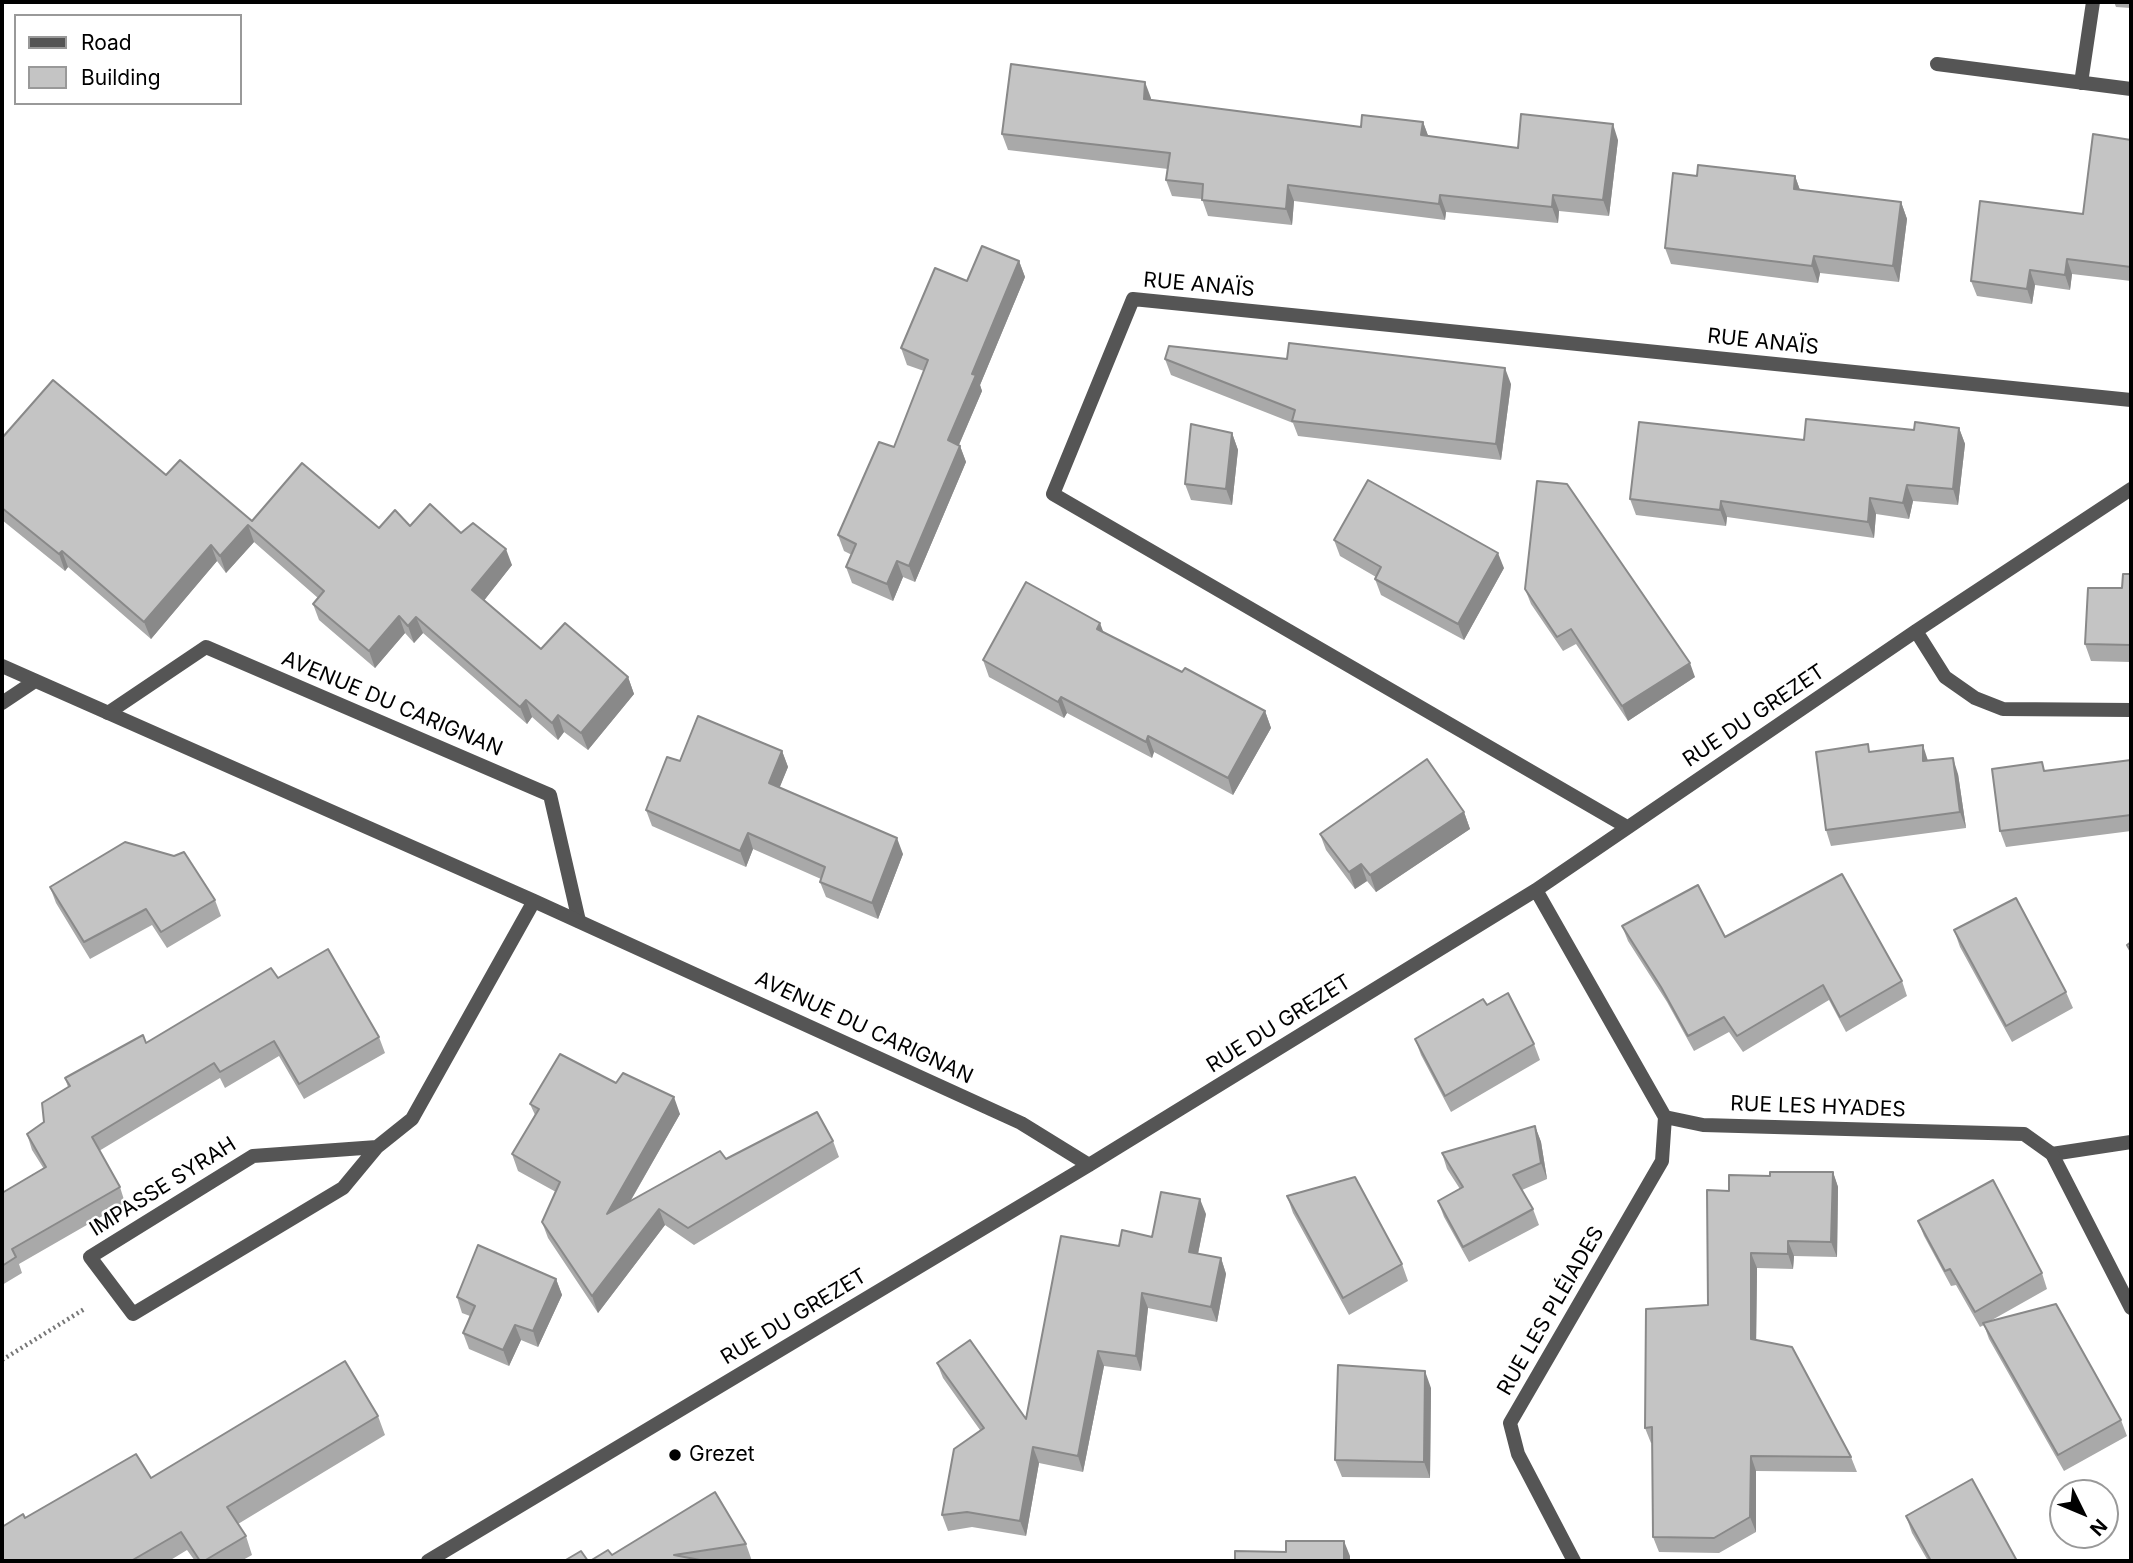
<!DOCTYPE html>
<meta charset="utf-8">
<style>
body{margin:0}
#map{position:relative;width:2133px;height:1563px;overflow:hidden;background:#fff;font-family:Inter,sans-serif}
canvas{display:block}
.frame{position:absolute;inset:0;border:4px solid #000;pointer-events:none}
.legend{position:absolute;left:14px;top:14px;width:228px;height:91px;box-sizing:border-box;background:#fff;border:2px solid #999;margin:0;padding:9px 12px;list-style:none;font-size:21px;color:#000}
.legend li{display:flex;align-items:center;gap:14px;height:35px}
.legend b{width:35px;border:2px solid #999}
.north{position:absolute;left:2049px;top:1479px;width:70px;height:70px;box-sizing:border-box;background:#fff;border:2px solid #999;border-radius:50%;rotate:133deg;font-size:19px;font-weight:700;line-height:28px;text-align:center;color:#000}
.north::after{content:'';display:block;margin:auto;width:24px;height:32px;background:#000;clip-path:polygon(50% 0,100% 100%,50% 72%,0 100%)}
</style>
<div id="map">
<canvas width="2133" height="1563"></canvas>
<div class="frame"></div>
<ul class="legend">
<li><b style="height:9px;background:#555"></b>Road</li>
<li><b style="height:19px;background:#c4c4c4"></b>Building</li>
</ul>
<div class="north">N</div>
</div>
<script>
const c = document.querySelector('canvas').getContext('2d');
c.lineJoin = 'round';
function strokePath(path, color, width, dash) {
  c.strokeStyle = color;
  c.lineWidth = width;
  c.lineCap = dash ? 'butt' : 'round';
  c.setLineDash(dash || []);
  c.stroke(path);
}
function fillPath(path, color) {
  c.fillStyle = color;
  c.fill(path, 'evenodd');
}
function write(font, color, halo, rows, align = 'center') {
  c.font = font + ' Inter,sans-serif';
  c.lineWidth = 5;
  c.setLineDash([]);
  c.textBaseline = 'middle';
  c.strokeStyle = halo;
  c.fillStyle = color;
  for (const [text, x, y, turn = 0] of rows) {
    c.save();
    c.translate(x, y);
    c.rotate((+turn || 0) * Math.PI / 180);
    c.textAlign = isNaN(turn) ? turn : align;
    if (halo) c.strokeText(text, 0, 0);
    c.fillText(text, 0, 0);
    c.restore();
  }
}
strokePath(new Path2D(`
 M2,1360L86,1308`), '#777', 4.5, [2, 3.5]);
strokePath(new Path2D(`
 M108,713L206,647L550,795L579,921
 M2052,1154L2131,1142`), '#555', 14);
strokePath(new Path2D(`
 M1937,64L2131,89
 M2081,83L2093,2
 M1916,631L1945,677L1975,698L2003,709L2131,710
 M2,666L534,901L1021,1123L1089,1165
 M2,703L35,681
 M1627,827L1053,494L1133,299L2131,400
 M1536,890L1665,1117L1703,1125L2024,1134L2052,1154L2131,1308
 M377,1147L343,1188L133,1314L90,1257L253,1156L377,1147L412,1119L534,901
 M428,1561L1089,1165L1536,890L1916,631L2131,489
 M1574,1561L1518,1454L1510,1423L1662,1161L1665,1117`), '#555', 14);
fillPath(new Path2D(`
 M2114,2H2131V8L2116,7Z
 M1151,98V100L1361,127L1423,122L1428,136L1518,148L1618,140L1609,216L1559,211L1558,223L1446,212L1445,220L1294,201L1292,225L1208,216L1202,199L1172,196L1166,180L1168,169L1008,150L1002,134Z
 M2131,140V281L2072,274L2070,290L2035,285L2032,304L1977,296L1971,281L2083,214Z
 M1697,176H1795L1800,190L1901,202L1907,219L1899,282L1820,273L1818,283L1671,264L1665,248Z
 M1019,261L1025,277L980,385L982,391L959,445L960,446L966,462L915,582L903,577L893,601L852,583L846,567L852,555L844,551L838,535L894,447L924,371L907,365L901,348L967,281Z
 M1165,359L1511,384L1501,460L1298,436L1293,423L1171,375Z
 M1959,428L1965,444L1958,505L1913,501L1909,519L1876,514L1874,538L1727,517L1726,526L1636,515L1630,499L1804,440L1914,430Z
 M1232,433L1238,450L1232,505L1191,500L1185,484Z
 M2,438L166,475L252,521L379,528L410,526L461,533L512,565L484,600L541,649L628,677L634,694L588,750L564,732L558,740L532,717L527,724L423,633L414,643L405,633L375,668L319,620L313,604L318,598L254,542L226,573L217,561L151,639L68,567L65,571L2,520Z
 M1334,540L1504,568L1464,640L1381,595L1375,579L1376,577L1340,556Z
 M2131,574V662L2091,661L2085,644Z
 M1525,589L1695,677L1628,721L1576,644L1563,651L1531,604Z
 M1103,632L1182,672L1265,711L1271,728L1233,795L1154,752L1152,758L1067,713L1064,718L989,677L983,660Z
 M782,751L788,767L779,788L903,854L878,919L826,897L820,882L821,879L753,849L746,867L652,826L646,810L680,761Z
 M1871,752L1928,760L1958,774L1966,828L1831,846L1826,830Z
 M2131,760V831L2006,847L2000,831L2045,771Z
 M1464,812L1470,829L1376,892L1367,881L1355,889L1326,850L1320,834Z
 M50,887L215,900L221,916L167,948L152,925L90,959L56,903Z
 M1622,926L1725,937L1902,981L1907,996L1846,1032L1829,1000L1743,1052L1729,1032L1694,1051L1667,1002L1628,941Z
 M1954,930L2066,992L2073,1008L2012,1042L1960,947Z
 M278,978L379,1037L385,1053L304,1099L279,1056L225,1088L220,1078L99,1151L120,1187L125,1203L19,1264L22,1273L2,1285V1193L44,1169L32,1150L27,1134L44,1122L68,1087L65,1078L146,1043Z
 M1487,1005L1534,1044L1540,1060L1451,1112L1421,1055L1415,1039Z
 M616,1083L680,1114L630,1202L726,1159L833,1141L839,1157L694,1245L665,1225L598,1313L548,1238L542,1222L556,1192L518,1171L512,1154L535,1115L530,1104Z
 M1535,1126L1541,1142L1547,1179L1522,1190L1533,1209L1539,1225L1469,1262L1444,1217L1438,1201L1460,1189L1447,1169L1442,1153Z
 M1833,1172L1838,1187L1837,1257L1794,1256L1793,1269L1757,1268L1756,1340L1851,1457L1857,1472L1756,1471V1532L1719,1553L1659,1552L1653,1537L1652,1443H1651L1645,1428L1708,1305L1729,1191L1770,1176Z
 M1287,1196L1402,1264L1408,1281L1349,1315L1293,1213Z
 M1206,1214L1198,1254L1221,1258L1226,1274L1217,1322L1148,1308L1141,1371L1104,1366L1083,1472L1039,1463L1026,1536L972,1527L948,1531L942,1515L980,1430L943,1378L937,1363L1026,1419L1119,1246L1152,1237Z
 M1918,1221L2042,1273L2047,1289L1992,1320L2121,1420L2127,1436L2064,1471L1989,1339L1984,1325L1980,1327L1956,1285L1951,1286L1924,1236Z
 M556,1279L562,1295L538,1347L521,1340L509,1366L469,1349L463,1333L470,1316L462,1313L457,1297Z
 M1431,1388L1430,1478L1342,1477L1335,1460Z
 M378,1416L385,1435L238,1524L246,1536L252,1555L241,1561H195L187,1550L169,1561H2L25,1518L151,1478Z
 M1906,1516L2017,1561H1928L1912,1533Z
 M746,1544L752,1561H590L612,1555Z`), '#a9a9a9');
fillPath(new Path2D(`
 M1145,82L1151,98L1149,116L1144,99Z
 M1423,122L1429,138L1421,135Z
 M1613,124L1618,140L1609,216L1603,200Z
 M1795,176L1801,193L1794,189Z
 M1288,185L1294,201L1292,225L1286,209Z
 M1440,195L1446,212L1445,220L1439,204Z
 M1553,195L1559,211L1558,223L1552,207Z
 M1901,202L1907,219L1899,282L1893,266Z
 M1814,256L1820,273L1818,283L1812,266Z
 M2067,259L2072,274L2070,290L2065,275Z
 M1019,261L1025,277L980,385L982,391L954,456L948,440L972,374Z
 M2030,270L2035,285L2032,304L2027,289Z
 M1505,368L1511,384L1501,460L1496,444Z
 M1959,428L1965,444L1958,505L1953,489Z
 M1232,433L1238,450L1232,505L1226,489Z
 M960,446L966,462L915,582L909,566Z
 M1907,485L1913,501L1909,519L1903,503Z
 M1870,498L1876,514L1874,538L1868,522Z
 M1721,501L1727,517L1726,526L1720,510Z
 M248,525L254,542L226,573L220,556Z
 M211,545L217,561L151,639L144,622Z
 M506,549L512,565L479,607L472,590Z
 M62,551L68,567L65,571L59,554Z
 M1498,553L1504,568L1464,640L1458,624Z
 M897,561L903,577L893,601L887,584Z
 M399,616L405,633L375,668L369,651Z
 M416,617L423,633L414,643L408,626Z
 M1100,623L1106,639L1097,629Z
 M1690,663L1695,677L1628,721L1622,706Z
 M628,677L634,694L588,750L581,733Z
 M1061,697L1067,713L1064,718L1058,702Z
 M526,700L532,717L527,724L520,707Z
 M1265,711L1271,728L1233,795L1228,778Z
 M558,715L564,732L558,740L552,723Z
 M1148,736L1154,752L1152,758L1146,742Z
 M1923,745L1928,761H1923Z
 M782,751L788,767L775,799L769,783Z
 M1953,758L1958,774L1966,828L1960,812Z
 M1464,812L1470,829L1376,892L1370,875Z
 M748,833L753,849L746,867L740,851Z
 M897,838L903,854L878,919L872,903Z
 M1361,864L1367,881L1355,889L1349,872Z
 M674,1097L680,1114L613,1231L607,1214Z
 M1535,1126L1541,1142L1547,1179L1541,1163Z
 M1833,1172L1838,1187L1837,1257L1831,1242Z
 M1200,1199L1206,1214L1195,1268L1189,1252Z
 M659,1209L665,1225L598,1313L592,1296Z
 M1788,1241L1794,1256L1793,1269L1788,1254Z
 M1751,1253L1757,1268L1756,1354L1751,1339Z
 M1221,1258L1226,1274L1217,1322L1211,1307Z
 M556,1279L562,1295L538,1347L533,1331Z
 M1142,1293L1148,1308L1141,1371L1136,1356Z
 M515,1325L521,1340L509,1366L503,1350Z
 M1098,1351L1104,1366L1083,1472L1078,1456Z
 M1425,1371L1431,1388L1430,1478L1424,1462Z
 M1033,1447L1039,1463L1026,1536L1020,1521Z
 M1751,1456L1756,1471V1532L1750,1517Z
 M1344,1541L1350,1556V1561H1344Z`), '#898989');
const building = new Path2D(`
 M1011,64L1145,82L1144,99L1361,127L1362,115L1423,122L1421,135L1518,148L1521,114L1613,124L1603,200L1553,195L1552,207L1440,195L1439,204L1288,185L1286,209L1202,200L1203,184L1166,180L1170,153L1002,134Z
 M2093,134L2131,140V267L2067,259L2065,275L2030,270L2027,289L1971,281L1980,201L2083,214Z
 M1698,165L1795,176L1794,189L1901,202L1893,266L1814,256L1812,266L1665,248L1673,173L1697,176Z
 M982,246L1019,261L972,374L976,375L948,440L960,446L909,566L897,561L887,584L846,567L856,544L838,535L879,442L894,447L928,360L901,348L935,268L967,281Z
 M1289,343L1505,368L1496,444L1292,421L1295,410L1165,359L1169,346L1287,359Z
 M53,380L166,475L180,460L252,521L302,463L379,528L395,510L410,526L430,504L461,533L473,523L506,549L472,590L541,649L565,623L628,677L581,733L558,715L552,723L526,700L520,707L416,617L408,626L399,616L369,651L313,604L324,591L248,525L220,556L211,545L144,622L62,551L59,554L2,508V438Z
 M1806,419L1914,430L1915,422L1959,428L1953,489L1907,485L1903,503L1870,498L1868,522L1721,501L1720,510L1630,499L1639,422L1804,440Z
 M1191,424L1232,433L1226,489L1185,484Z
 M1368,480L1498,553L1458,624L1375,579L1381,567L1334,540Z
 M1537,481L1567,484L1690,663L1622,706L1571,629L1557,637L1525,589Z
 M2123,574H2131V645L2085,644L2088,588H2122Z
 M1026,582L1100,623L1097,629L1182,672L1185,668L1265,711L1228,778L1148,736L1146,742L1061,697L1058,702L983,660Z
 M698,716L782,751L769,783L897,838L872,903L820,882L825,867L748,833L740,851L646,810L667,757L680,761Z
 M1868,744L1869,752L1923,745V761L1953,758L1960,812L1826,830L1816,752Z
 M1427,759L1464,812L1370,875L1361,864L1349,872L1320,834Z
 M2131,760V815L2000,831L1992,769L2042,762L2044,771Z
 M125,842L174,856L184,852L215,900L161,932L146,909L84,942L50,887Z
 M1842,874L1902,981L1840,1017L1823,985L1737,1036L1724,1017L1688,1036L1661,987L1622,926L1698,885L1725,937Z
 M2016,898L2066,992L2006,1026L1954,930Z
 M2131,942V952L2127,945Z
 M328,949L379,1037L299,1084L274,1041L220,1072L214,1063L92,1137L120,1187L12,1249L16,1257L2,1266V1193L46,1167L27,1134L44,1122L42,1103L70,1086L65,1078L143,1035L146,1043L271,968L278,978Z
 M1508,993L1534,1044L1445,1096L1415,1039L1483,999L1487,1005Z
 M560,1054L616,1083L623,1073L674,1097L607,1214L720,1151L726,1159L817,1112L833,1141L688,1228L659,1209L592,1296L542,1222L560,1182L512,1154L539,1109L530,1104Z
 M1535,1126L1541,1163L1513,1175L1533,1209L1463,1247L1438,1201L1463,1187L1442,1153Z
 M1770,1172H1833L1831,1242L1788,1241V1254L1751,1253V1339L1792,1347L1851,1457L1751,1456L1750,1517L1714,1538L1653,1537L1652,1427L1645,1428L1646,1309L1708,1305L1707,1190L1729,1191V1175L1770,1176Z
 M1355,1177L1402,1264L1343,1298L1287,1196Z
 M1993,1180L2042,1273L1975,1312L1950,1269L1945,1271L1918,1221Z
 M1161,1192L1200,1199L1189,1252L1221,1258L1211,1307L1142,1293L1136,1356L1098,1351L1078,1456L1033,1447L1020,1521L967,1512L942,1515L954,1449L984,1428L937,1363L970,1340L1026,1419L1061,1236L1119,1246L1122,1230L1152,1237Z
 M478,1245L556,1279L533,1331L515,1325L503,1350L463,1333L475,1306L457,1297Z
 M2056,1304L2121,1420L2058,1455L1983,1323Z
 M345,1361L378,1416L227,1507L246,1536L204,1561H200L181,1532L131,1561H2V1527L23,1514L25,1518L136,1454L151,1478Z
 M1338,1365L1425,1371L1424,1462L1335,1460Z
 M1972,1479L2017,1561H1931L1906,1516Z
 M715,1492L746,1544L674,1555L705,1561H590L608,1550L612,1555Z
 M1286,1541H1344V1561H1235V1551L1286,1552Z
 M581,1551L588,1561H564Z`);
fillPath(building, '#c4c4c4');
strokePath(building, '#898989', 2);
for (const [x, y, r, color] of [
 [675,1455,7,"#000"]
]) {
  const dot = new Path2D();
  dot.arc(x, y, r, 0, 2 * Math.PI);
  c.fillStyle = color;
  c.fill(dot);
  strokePath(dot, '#fff', 2.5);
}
write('21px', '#000', '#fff', [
 ["RUE ANAÏS",1199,285,5],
 ["RUE ANAÏS",1763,342,6],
 ["AVENUE DU CARIGNAN",392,704,23],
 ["RUE DU GREZET",1754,716,-34],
 ["RUE DU GREZET",1279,1024,-32],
 ["AVENUE DU CARIGNAN",864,1028,25],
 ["RUE LES HYADES",1818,1107,2],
 ["IMPASSE SYRAH",163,1187,-32],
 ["RUE LES PLÉIADES",1551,1311,-60],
 ["RUE DU GREZET",794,1317,-31]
]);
write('21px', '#000', '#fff', [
 ["Grezet",689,1455]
], 'left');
</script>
